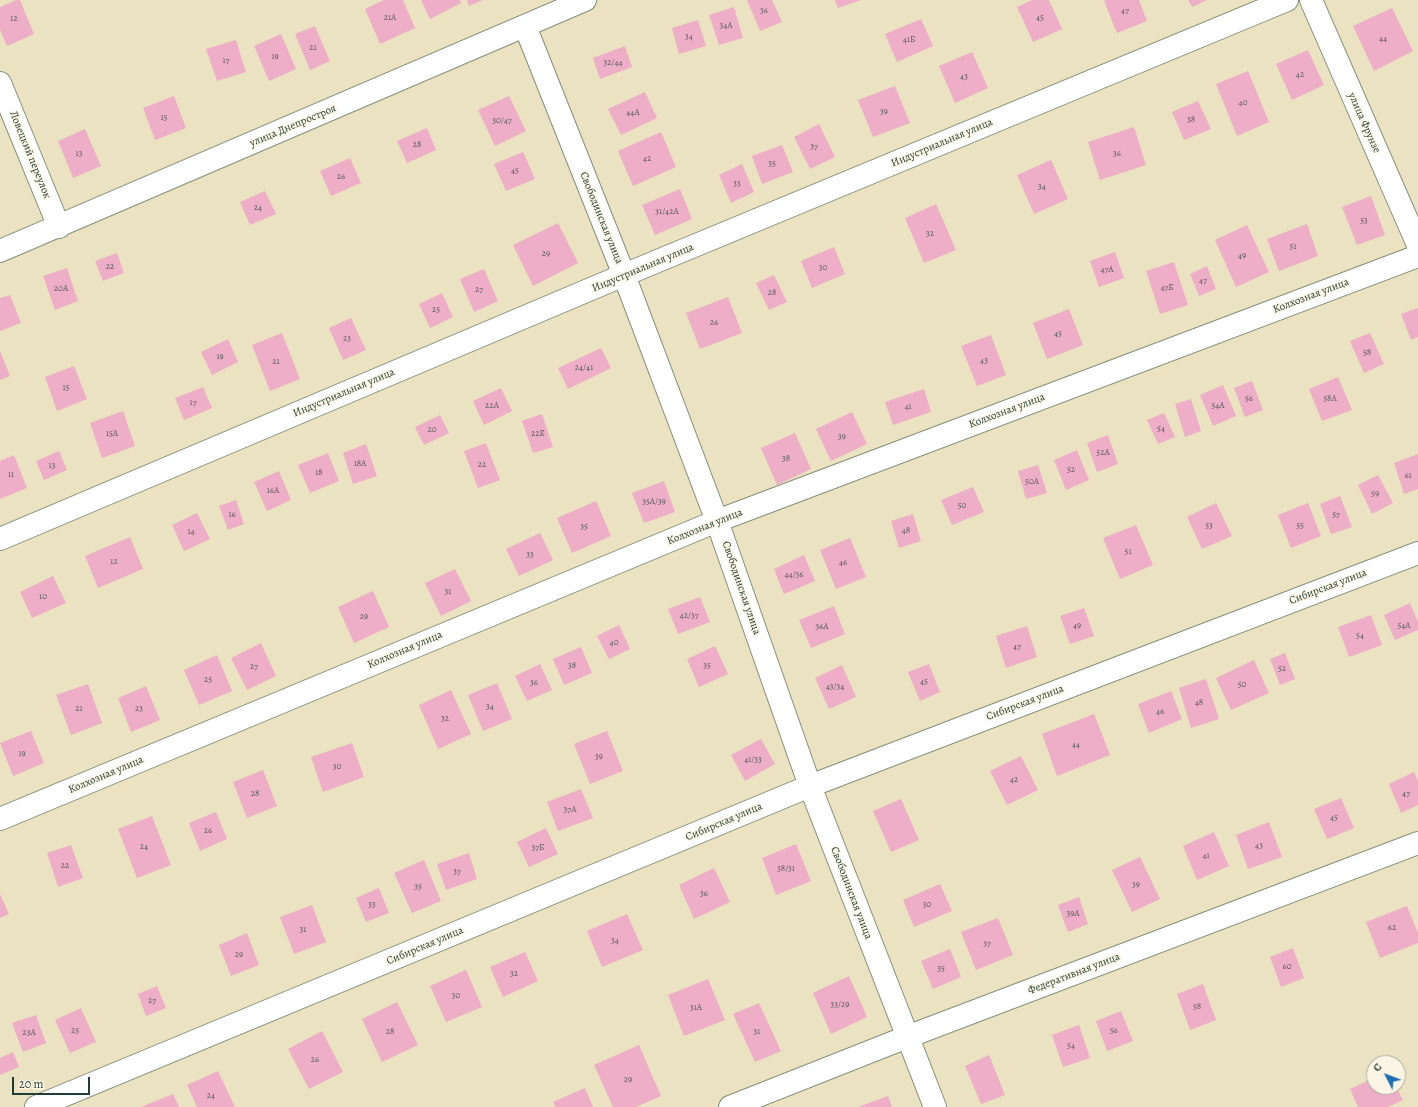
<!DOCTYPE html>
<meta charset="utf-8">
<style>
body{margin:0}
#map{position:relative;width:1418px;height:1107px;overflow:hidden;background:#eae2c0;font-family:Alegreya,serif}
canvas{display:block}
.north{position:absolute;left:1366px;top:1055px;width:40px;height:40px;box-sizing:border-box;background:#fcf5e5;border:1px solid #a4ab9e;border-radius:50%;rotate:312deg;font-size:11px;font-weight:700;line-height:16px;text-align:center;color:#1f3d34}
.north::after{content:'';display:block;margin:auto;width:14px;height:18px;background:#1f6fb2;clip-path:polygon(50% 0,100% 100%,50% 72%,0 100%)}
.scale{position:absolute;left:12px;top:1077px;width:78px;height:18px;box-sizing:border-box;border:2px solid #1f3d34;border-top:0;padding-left:5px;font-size:12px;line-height:14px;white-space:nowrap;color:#1f3d34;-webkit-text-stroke:3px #fcf5e5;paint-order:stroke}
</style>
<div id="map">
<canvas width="1418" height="1107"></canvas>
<div class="north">С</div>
<div class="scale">20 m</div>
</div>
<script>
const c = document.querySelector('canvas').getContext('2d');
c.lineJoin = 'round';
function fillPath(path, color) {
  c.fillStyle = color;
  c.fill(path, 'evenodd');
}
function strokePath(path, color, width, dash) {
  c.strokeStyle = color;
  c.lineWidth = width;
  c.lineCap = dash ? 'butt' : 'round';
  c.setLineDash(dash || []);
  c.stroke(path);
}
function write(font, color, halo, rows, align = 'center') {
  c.font = font + ' Alegreya,serif';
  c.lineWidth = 3;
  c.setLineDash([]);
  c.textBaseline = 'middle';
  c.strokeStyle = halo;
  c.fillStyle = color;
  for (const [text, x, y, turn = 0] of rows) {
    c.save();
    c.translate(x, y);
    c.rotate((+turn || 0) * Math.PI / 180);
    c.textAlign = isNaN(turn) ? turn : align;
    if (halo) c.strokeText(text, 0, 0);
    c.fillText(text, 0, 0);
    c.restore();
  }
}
fillPath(new Path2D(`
 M16,0H20L34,34L7,46L0,30V7Z
 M384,0H403L415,28L380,44L365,9Z
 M421,0H460L461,3L430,19Z
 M467,0H483L469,6Z
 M747,0H772L782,22L760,31Z
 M835,0H861L838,8Z
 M1032,0H1049L1062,29L1033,42L1017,7Z
 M1106,0H1139L1147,21L1117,33L1104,1Z
 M1188,0H1207L1192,7Z
 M734,7L743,38L719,45L709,15Z
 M1392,8L1413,51L1374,71L1353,26Z
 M921,19L933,46L897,62L885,34Z
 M698,20L706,46L679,54L672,28Z
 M315,26L330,61L310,70L295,34Z
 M281,34L296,69L269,81L254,46Z
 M236,40L246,72L217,81L206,49Z
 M625,46L632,67L600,79L593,58Z
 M1308,50L1324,85L1292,100L1276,64Z
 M972,52L988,88L955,103L939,66Z
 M1248,71L1269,122L1237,136L1216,84Z
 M895,86L910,123L873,137L858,100Z
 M645,92L657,118L621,135L608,109Z
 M174,96L186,128L155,140L143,108Z
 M509,96L526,131L495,146L478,110Z
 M1198,101L1211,129L1184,140L1172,112Z
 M819,124L835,157L810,169L794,137Z
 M1134,127L1146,165L1100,180L1088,142Z
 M427,128L436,150L407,163L397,141Z
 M85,129L101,166L73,178L58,141Z
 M661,132L676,167L633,186L618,151Z
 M782,145L793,172L762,184L752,156Z
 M523,152L535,179L506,191L494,164Z
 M350,158L361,183L331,196L320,171Z
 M1051,160L1068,199L1034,214L1017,175Z
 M742,164L754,192L731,203L719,175Z
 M680,189L692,219L655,235L642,205Z
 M265,191L276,214L250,225L240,202Z
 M1371,196L1385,235L1357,245L1342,207Z
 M936,204L956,250L924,263L905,218Z
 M558,223L578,263L533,286L513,245Z
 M1307,224L1318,256L1279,271L1267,239Z
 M1247,225L1269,272L1236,287L1215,240Z
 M834,247L845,274L812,288L801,261Z
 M1115,252L1124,278L1099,287L1090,261Z
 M117,253L124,273L103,281L95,261Z
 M1174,262L1188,305L1160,314L1146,271Z
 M1207,266L1216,289L1199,296L1190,274Z
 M67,268L78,301L55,310L43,276Z
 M484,269L498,301L474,312L460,279Z
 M774,275L787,302L769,310L756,283Z
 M442,293L453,317L430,328L419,304Z
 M10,295L21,323L0,331V298Z
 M728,297L742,333L700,349L686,313Z
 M1418,308V337L1411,340L1401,314Z
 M1069,309L1083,345L1047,359L1033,323Z
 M351,318L366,350L343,360L329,328Z
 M282,333L300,379L270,391L252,345Z
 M1370,333L1384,364L1364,373L1350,341Z
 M991,335L1006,375L977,386L961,346Z
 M228,339L238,362L212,375L201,352Z
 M601,348L611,368L568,389L558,368Z
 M0,351L10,376L0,380Z
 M74,366L87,399L57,411L45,377Z
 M1338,377L1352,410L1322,421L1309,389Z
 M1252,381L1263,410L1245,417L1234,388Z
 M1223,385L1236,416L1213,426L1200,395Z
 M203,387L212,408L184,420L175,398Z
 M501,388L512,411L484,425L473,401Z
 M924,389L931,412L893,425L885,402Z
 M1191,399L1201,431L1185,437L1175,404Z
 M123,411L135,446L102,458L90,423Z
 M852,412L867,444L831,461L816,429Z
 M1164,413L1175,437L1158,444L1147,420Z
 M542,414L553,447L533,453L522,421Z
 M440,415L449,433L424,445L415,427Z
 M795,433L811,469L777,485L761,448Z
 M1108,435L1118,464L1097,472L1087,443Z
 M486,443L500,480L478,488L464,451Z
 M366,444L377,476L353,484L343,453Z
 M1077,450L1089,480L1066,490L1054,460Z
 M59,451L67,470L44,480L36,461Z
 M328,453L339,481L310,493L298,465Z
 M1418,454V489L1404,494L1394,463Z
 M14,455L27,488L0,499V461Z
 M1038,465L1047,493L1026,499L1018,471Z
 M279,471L291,500L267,511L254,482Z
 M1378,475L1393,503L1372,514L1358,485Z
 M664,481L675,512L644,523L632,493Z
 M973,487L984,512L952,525L941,500Z
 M1340,496L1352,527L1331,534L1320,504Z
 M236,500L244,524L228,530L219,506Z
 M596,501L611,536L572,553L557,518Z
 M1216,503L1232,536L1202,549L1187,517Z
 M1308,503L1321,536L1291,548L1278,515Z
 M197,513L210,539L184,551L172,525Z
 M913,514L921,541L899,548L891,521Z
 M1136,525L1153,565L1120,579L1103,538Z
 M540,533L553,560L519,576L506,549Z
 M130,537L143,569L98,588L85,556Z
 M850,538L866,577L836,589L820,550Z
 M804,555L815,581L784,594L774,569Z
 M455,569L471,601L441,616L425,583Z
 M53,576L66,603L32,618L20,592Z
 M373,591L389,627L354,643L338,607Z
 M700,597L710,622L678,634L668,609Z
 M1410,603L1418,622V630L1395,640L1384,615Z
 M834,606L845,634L811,648L799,620Z
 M1084,608L1094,636L1070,644L1060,616Z
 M1371,615L1382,645L1349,657L1338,627Z
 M619,625L630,649L609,659L597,636Z
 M1027,626L1037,657L1006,668L996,636Z
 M261,643L276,676L247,690L231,658Z
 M715,646L728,674L699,687L687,659Z
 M581,647L592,673L564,685L553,659Z
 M1285,653L1295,679L1280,685L1270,659Z
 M217,655L232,691L199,705L184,670Z
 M1254,660L1269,693L1231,710L1216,678Z
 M540,664L552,690L527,701L515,676Z
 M929,664L940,692L920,701L908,672Z
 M842,665L856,697L829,709L815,678Z
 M1206,679L1219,719L1191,728L1179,688Z
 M497,683L512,719L483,731L468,695Z
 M88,684L102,723L71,735L56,695Z
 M146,686L160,720L131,732L118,698Z
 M451,690L471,734L438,749L419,705Z
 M1171,691L1182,719L1149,733L1138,704Z
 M1094,714L1110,755L1057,776L1042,734Z
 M31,731L44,763L13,776L0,743Z
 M607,731L623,771L590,784L574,744Z
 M761,739L775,764L745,781L731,755Z
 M352,743L364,777L323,792L311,757Z
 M1021,756L1038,790L1007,805L990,771Z
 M263,770L277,806L247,818L233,782Z
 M1414,772L1418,781V805L1401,813L1389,784Z
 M581,789L593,818L558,831L547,802Z
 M1341,798L1354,828L1327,839L1314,809Z
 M901,799L919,840L891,852L873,811Z
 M216,812L227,839L200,851L189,823Z
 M152,816L171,865L137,878L118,829Z
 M1269,822L1282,857L1248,869L1236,835Z
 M546,828L558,854L529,867L517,842Z
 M1214,832L1229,866L1197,880L1183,846Z
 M796,844L811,881L776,895L762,858Z
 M71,845L83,878L58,887L47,853Z
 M469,853L477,879L446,890L437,864Z
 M1140,857L1160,899L1132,912L1112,870Z
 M424,860L441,901L412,913L394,873Z
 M714,868L730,902L694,919L679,885Z
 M940,884L952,911L914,927L903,900Z
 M379,888L389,913L366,922L356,898Z
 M0,894L9,914L0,918Z
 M1079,897L1088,924L1068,932L1058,905Z
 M312,905L326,942L294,954L280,917Z
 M1407,906L1418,933V943L1380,958L1366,922Z
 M627,914L643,950L602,967L587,931Z
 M998,918L1013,955L976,970L961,932Z
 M247,933L259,965L231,976L219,945Z
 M1293,948L1304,978L1281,987L1270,957Z
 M950,949L961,977L933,989L921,961Z
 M525,952L538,981L503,997L490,967Z
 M466,970L482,1007L446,1022L430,986Z
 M849,976L867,1017L831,1034L813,993Z
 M708,979L725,1020L684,1036L668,995Z
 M1203,984L1216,1020L1190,1030L1177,994Z
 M157,986L166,1008L146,1016L138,994Z
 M397,1002L418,1045L382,1062L362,1019Z
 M759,1003L781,1051L755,1062L733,1014Z
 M81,1008L96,1042L70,1053L55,1020Z
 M1121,1011L1133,1041L1107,1051L1096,1021Z
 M36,1015L46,1043L23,1052L12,1023Z
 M1079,1025L1090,1058L1063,1067L1052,1035Z
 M322,1031L343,1072L309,1089L288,1049Z
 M639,1045L661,1096L636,1107H613L594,1065Z
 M13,1052L19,1067L0,1075V1058Z
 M989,1055L1005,1095L981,1104L965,1066Z
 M218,1071L235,1107H197L187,1085Z
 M1374,1078V1087H1396L1403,1100L1388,1107H1358L1350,1089Z
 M585,1088L593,1107H556L553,1102Z
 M173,1094L179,1107H141Z
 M888,1096L892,1107H858Z`), '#eeaec7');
const street = new Path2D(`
 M1311,0L1418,245
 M525,26L624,275L717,521L810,786L935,1107
 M0,83L59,227
 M0,251L585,0
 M0,539L624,275L1287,0
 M0,819L717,521L1418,256
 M36,1107L810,786L1418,553
 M730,1107L907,1037L1418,843`);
strokePath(street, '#84907a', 24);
strokePath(street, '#fff', 22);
write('9px', '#535959', null, [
 ["36",764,11],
 ["47",1125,11],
 ["21А",390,18],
 ["45",1040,18],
 ["12",14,19],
 ["34А",726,26],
 ["34",689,37],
 ["44",1383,39],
 ["41Б",909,40],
 ["21",313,48],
 ["19",275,57],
 ["17",226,61],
 ["32/44",613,63],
 ["42",1300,75],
 ["43",964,77],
 ["40",1243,103],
 ["39",884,112],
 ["44А",633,113],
 ["15",164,118],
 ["38",1191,120],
 ["30/47",502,121],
 ["28",417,145],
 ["37",814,147],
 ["13",79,154],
 ["36",1117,154],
 ["42",647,159],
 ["35",772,164],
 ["45",515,171],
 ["26",341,177],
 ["33",737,184],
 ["34",1042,187],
 ["24",258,208],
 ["31/42А",667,212],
 ["53",1364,221],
 ["32",930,234],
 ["51",1293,247],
 ["29",546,254],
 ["49",1242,256],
 ["22",110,267],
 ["30",823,268],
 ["47А",1107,270],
 ["47",1203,281],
 ["47Б",1167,288],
 ["20А",61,289],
 ["27",479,290],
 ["28",772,293],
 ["25",436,310],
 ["26",714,323],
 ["45",1058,334],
 ["23",347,339],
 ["58",1367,353],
 ["19",220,357],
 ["43",984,361],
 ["21",276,362],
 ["24/41",584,368],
 ["15",66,388],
 ["56",1249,399],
 ["58А",1330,399],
 ["17",193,403],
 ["22А",492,406],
 ["54А",1218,406],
 ["41",908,407],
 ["54",1161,429],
 ["20",432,430],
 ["15А",112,434],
 ["22Б",538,434],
 ["39",842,437],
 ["52А",1103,453],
 ["38",786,459],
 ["18А",360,464],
 ["22",482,465],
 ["13",52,466],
 ["52",1071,470],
 ["18",319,473],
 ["11",11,475],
 ["61",1408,476],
 ["50А",1032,482],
 ["16А",273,491],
 ["59",1375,494],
 ["35А/39",654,502],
 ["50",962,506],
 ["16",232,515],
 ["57",1336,515],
 ["53",1209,526],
 ["55",1300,526],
 ["35",584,527],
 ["48",906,531],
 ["14",191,532],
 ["51",1128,552],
 ["33",530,555],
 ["12",114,562],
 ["46",843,563],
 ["44/36",794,575],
 ["31",448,592],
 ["10",43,597],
 ["42/37",689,616],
 ["29",364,617],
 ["49",1077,626],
 ["54А",1404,626],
 ["36А",822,627],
 ["54",1360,636],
 ["40",614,643],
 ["47",1017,647],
 ["38",572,666],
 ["35",707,666],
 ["27",254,667],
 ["52",1282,669],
 ["25",208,680],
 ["45",924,682],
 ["36",534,683],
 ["50",1242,685],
 ["43/34",835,687],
 ["48",1199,703],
 ["34",490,707],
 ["21",79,709],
 ["23",139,709],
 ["46",1160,712],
 ["32",445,719],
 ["44",1076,745],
 ["19",22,754],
 ["39",599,757],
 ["41/33",753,760],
 ["30",337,767],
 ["42",1014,780],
 ["28",255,794],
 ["47",1406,794],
 ["37А",570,810],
 ["45",1334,818],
 ["26",208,831],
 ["43",1259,846],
 ["24",144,847],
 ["37Б",538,848],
 ["41",1206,856],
 ["22",65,866],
 ["38/31",786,869],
 ["37",457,872],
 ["39",1136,885],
 ["35",418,887],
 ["36",704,894],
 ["33",372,905],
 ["30",927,905],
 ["39А",1073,914],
 ["62",1392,928],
 ["31",303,930],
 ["34",615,941],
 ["37",987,944],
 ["29",239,955],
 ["60",1287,967],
 ["35",941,969],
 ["32",514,974],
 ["30",456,996],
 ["27",152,1001],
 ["33/29",840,1005],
 ["58",1197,1007],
 ["31А",696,1008],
 ["25",75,1031],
 ["56",1114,1031],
 ["28",390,1032],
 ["31",757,1032],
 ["23А",29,1033],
 ["54",1071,1046],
 ["26",315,1060],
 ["29",628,1080],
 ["24",211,1096]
]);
write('11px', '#1f3d34', '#fcf5e5', [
 ["улица Фрунзе",1364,123,66],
 ["улица Днепростроя",293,126,-23],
 ["Индустриальная улица",942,143,-23],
 ["Ловецкий переулок",30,155,68],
 ["Свободинская улица",601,218,68],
 ["Индустриальная улица",643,268,-23],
 ["Колхозная улица",1311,296,-21],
 ["Индустриальная улица",344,393,-23],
 ["Колхозная улица",1007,411,-21],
 ["Колхозная улица",705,527,-22],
 ["Сибирская улица",1328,587,-21],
 ["Свободинская улица",741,588,71],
 ["Колхозная улица",405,650,-23],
 ["Сибирская улица",1025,703,-21],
 ["Колхозная улица",106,775,-23],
 ["Сибирская улица",724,822,-23],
 ["Свободинская улица",851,893,69],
 ["Сибирская улица",425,946,-23],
 ["Федеративная улица",1074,974,-21]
]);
</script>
